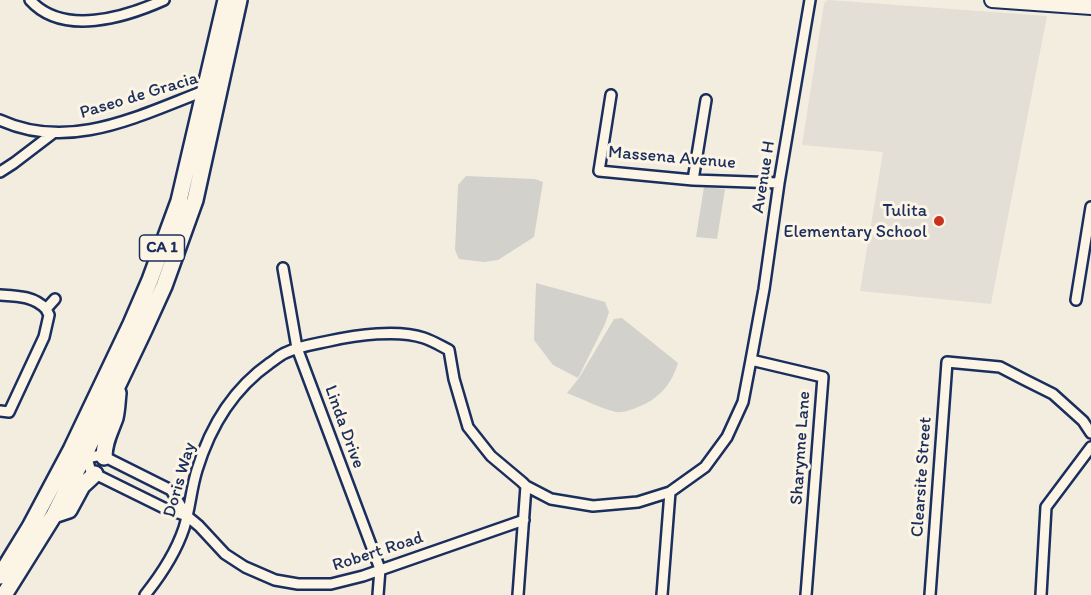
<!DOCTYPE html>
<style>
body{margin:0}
canvas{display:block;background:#f3ede0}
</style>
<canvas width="1091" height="595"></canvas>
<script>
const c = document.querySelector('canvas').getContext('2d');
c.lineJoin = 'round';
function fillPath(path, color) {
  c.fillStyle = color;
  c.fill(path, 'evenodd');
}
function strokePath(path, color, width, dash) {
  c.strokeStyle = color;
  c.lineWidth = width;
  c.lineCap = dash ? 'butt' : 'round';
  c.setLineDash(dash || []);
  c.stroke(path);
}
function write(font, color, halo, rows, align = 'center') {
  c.font = font + ' Itim,sans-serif';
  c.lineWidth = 6;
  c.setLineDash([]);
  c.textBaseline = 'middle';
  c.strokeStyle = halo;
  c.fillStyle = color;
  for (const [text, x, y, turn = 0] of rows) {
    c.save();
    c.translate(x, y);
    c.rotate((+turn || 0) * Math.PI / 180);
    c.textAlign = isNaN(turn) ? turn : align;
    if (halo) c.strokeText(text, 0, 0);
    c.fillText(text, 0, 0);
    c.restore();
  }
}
fillPath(new Path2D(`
 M829,0L1047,16L991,304L860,291L883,152L802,145L824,4L826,1Z`), '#e3dfd6');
fillPath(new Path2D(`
 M466,176L535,179L543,182L534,237L498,260L484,262L459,259L455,250L458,185Z
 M704,187L725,189L717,239L696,237Z
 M536,283L605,302L609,312L605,324L578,378L553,365L534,340Z
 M622,318L678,363C672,384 659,399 638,407C630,410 624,413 616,412C599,408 583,399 567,393L579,378L614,319Z`), '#d3d1cc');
const minor = new Path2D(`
 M30,0C63,37 126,17 164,0
 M611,95L599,171L693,180L779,183
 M0,120C70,152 138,116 204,91H207
 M0,172L14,163L52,134
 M693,180L706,100
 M283,268L297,348L380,569L378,595
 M0,295C17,296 34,296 46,309
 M1076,300L1091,207
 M751,360L823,377L806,595
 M0,411L9,412L44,337L49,315L46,309L55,299
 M82,456L87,458L101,455L171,490L187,516L199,526L225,554L245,567L275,580L298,584H331L363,576L524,520
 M87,458L91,472L95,474L164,508L187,516
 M145,595C161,575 176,552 184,528C190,509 191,489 197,470C210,427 233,389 270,363C275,360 280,355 285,353C299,346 315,344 329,341C356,335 398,329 424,338C433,341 441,346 449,350L454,379L468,427L491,456L522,482L526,486L551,499L593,506L638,502L670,492L705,467L727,437L743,402L751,360L764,289L779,183L810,0
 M518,595L526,486
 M662,595L670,492
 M930,595L947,362L1000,367L1025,380L1053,394L1083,421L1091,433
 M1041,595L1046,507L1091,447`);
const secondary = new Path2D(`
 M992,0L1091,7`);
const trunk = new Path2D(`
 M104,457C104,442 110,432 115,418C117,410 117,402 118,393
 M54,515L69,510L82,486L95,474
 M0,576L30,527L71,450L131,324L150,280L179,201L226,0
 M4,595L54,515L84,456L144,330L164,286L195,200L239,0`);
strokePath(minor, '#1b2f5e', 14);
strokePath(secondary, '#1b2f5e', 18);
strokePath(trunk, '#1b2f5e', 20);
strokePath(minor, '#fcf5e5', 9);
strokePath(secondary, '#fcf5e5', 14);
strokePath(trunk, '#fcf5e5', 15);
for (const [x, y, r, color] of [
 [939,221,6,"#c8321e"]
]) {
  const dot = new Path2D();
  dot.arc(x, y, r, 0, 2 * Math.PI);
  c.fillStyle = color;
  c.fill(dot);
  strokePath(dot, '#fcf5e5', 2);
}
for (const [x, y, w] of [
 [162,248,45]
]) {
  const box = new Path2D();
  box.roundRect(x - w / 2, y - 13, w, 26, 4.5);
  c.fillStyle = '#fcf5e5';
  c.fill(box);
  strokePath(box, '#1b2f5e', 1.5);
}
write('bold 16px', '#1b2f5e', null, [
 ["CA 1",162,248]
]);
write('18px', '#1b2f5e', '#fcf5e5', [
 ["Paseo de Gracia",139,96,-17],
 ["Massena Avenue",672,158,5],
 ["Avenue H",764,177,-81],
 ["Linda Drive",344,427,70],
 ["Sharynne Lane",801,448,-86],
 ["Clearsite Street",922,477,-86],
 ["Doris Way",180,480,-74],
 ["Robert Road",378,552,-18]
]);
write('18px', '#1b2f5e', '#fcf5e5', [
 ["Tulita",927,211],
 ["Elementary School",927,232]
], 'right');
</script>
